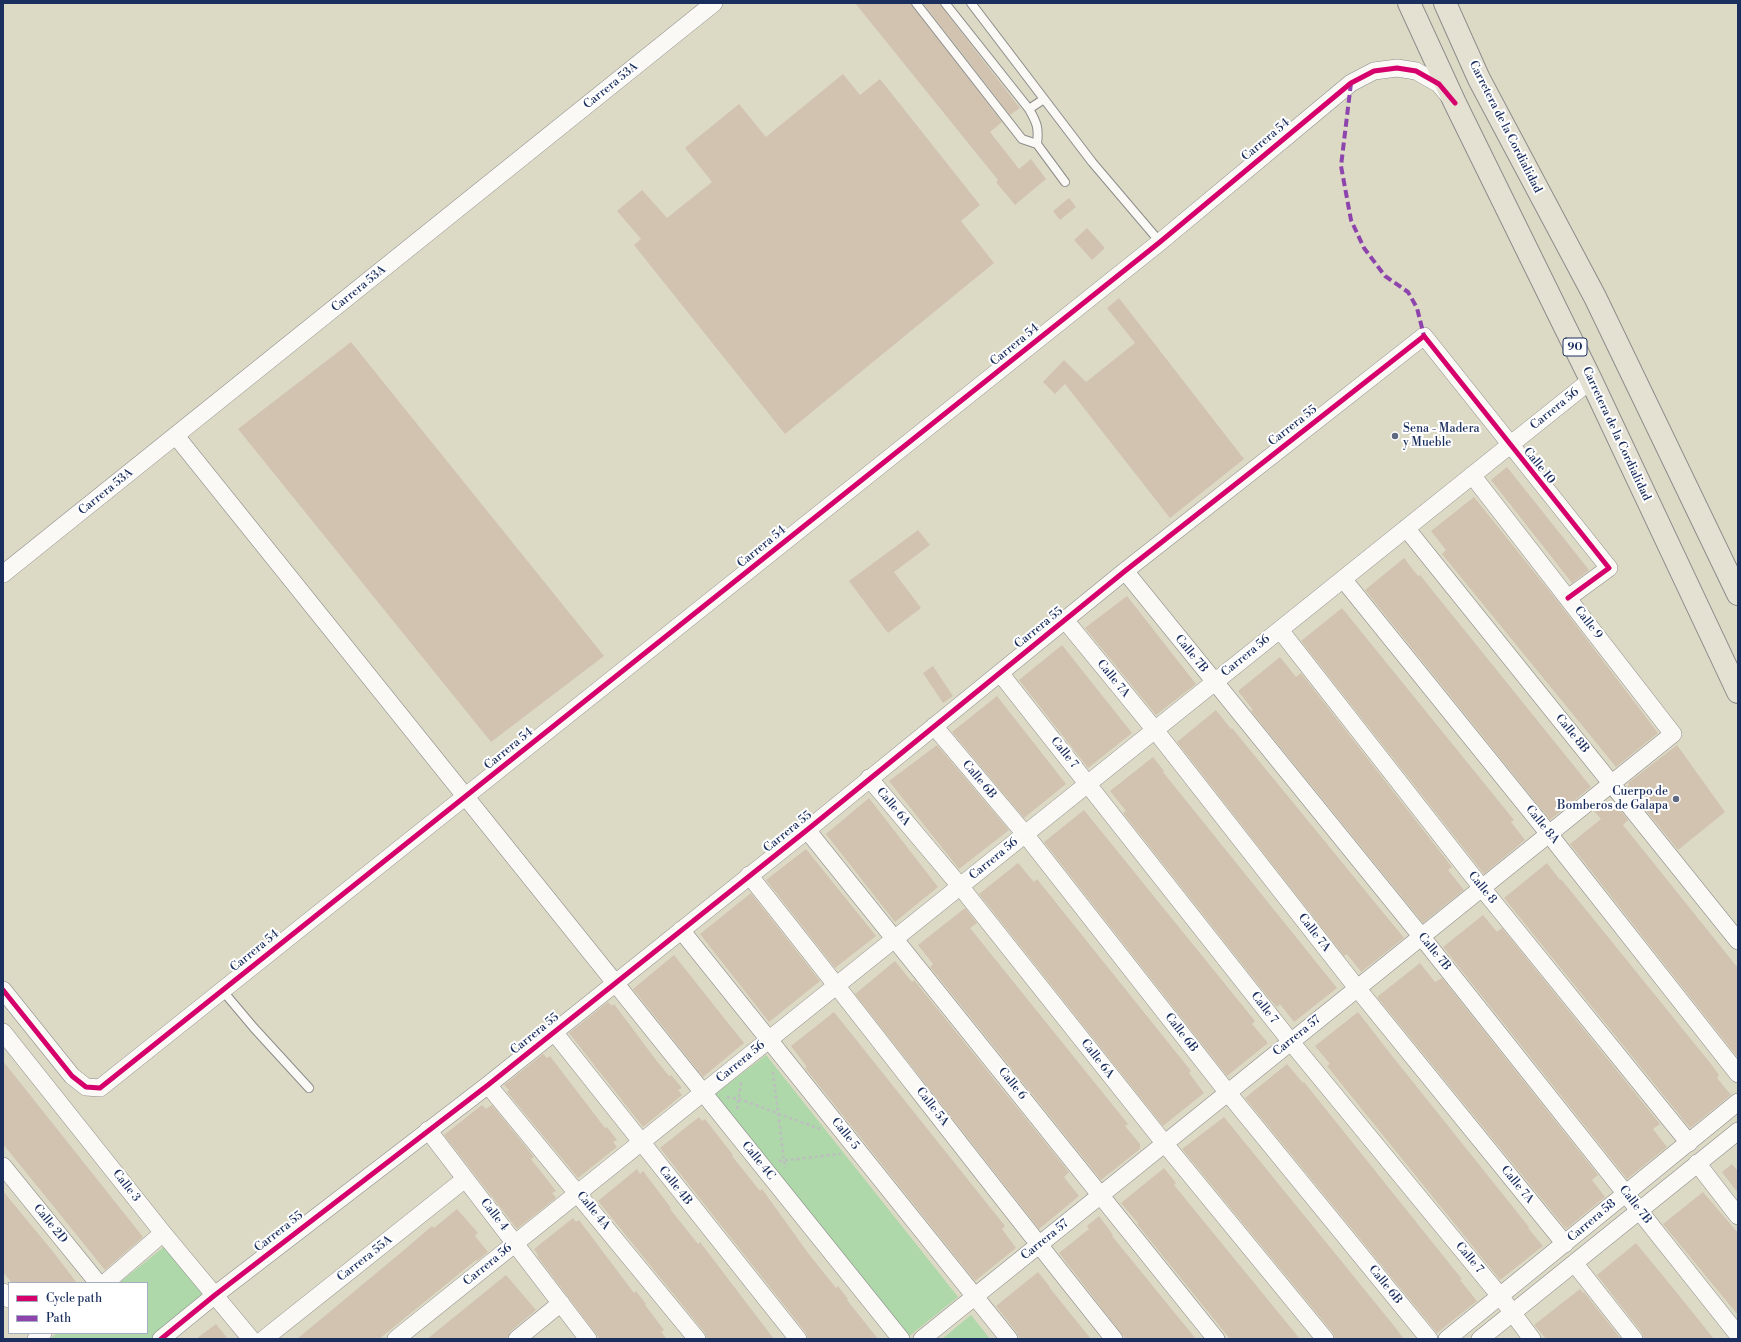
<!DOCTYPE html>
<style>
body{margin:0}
#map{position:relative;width:1741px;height:1342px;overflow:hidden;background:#dcd9c5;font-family:"Libre Bodoni",serif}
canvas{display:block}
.frame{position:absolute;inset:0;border:4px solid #1b2f5e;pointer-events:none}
.legend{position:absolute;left:8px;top:1282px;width:140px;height:52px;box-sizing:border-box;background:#fff;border:1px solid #a4acbf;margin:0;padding:5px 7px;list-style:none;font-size:12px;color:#1b2f5e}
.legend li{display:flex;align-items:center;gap:8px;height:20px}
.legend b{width:20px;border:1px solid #a4acbf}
</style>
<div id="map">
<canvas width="1741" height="1342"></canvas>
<div class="frame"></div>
<ul class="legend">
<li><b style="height:5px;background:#d6006c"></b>Cycle path</li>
<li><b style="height:5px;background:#8e44ad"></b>Path</li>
</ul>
</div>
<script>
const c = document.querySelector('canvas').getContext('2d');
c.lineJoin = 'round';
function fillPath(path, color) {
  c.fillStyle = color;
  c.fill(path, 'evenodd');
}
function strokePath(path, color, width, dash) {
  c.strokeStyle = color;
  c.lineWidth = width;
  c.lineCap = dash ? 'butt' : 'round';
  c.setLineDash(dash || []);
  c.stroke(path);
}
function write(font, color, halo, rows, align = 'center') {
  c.font = font + ' "Libre Bodoni",serif';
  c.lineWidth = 4;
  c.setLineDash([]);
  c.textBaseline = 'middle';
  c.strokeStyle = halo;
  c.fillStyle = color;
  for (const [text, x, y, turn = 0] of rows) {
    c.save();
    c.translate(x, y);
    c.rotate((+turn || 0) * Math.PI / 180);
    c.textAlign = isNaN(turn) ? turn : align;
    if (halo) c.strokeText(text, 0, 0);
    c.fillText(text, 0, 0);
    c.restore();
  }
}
fillPath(new Path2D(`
 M766,1055L958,1297L908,1337L715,1094Z
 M165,1246L204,1296L151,1339H50L57,1333H147V1283H119Z
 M971,1315L990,1339H942Z`), '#aed7aa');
fillPath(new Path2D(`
 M855,3H911L1002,122L990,132L1019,169L1031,159L1046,179L1015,205L996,182L998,180Z
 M923,3H940L941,6L1020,108L1010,115Z
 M843,74L860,95L880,79L980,205L961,221L994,263L785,434L634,245L641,239L617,211L642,190L667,218L712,182L685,148L739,104L766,137Z
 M1069,198L1076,207L1060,220L1053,211Z
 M1087,228L1105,248L1092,260L1074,240Z
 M1119,298L1244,459L1170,518L1065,384L1055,394L1043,382L1064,360L1086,382L1135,343L1107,308Z
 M351,342L604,656L491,742L238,429Z
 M1507,467L1589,570L1572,583L1491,480Z
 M1474,497L1559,603L1658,733L1616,767L1442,554L1446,550L1431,531Z
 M918,530L930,545L894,572L921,608L888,633L849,581Z
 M1404,558L1418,576L1420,575L1591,787L1550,820L1365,590Z
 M1127,596L1196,684L1156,715L1085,628Z
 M1342,608L1514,820L1511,822L1525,840L1484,874L1301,641Z
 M1062,645L1132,733L1088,768L1019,680Z
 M1280,657L1296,677L1301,673L1452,867L1448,870L1464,890L1423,923L1251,711L1253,710L1238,691Z
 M933,666L953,696L943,703L923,673Z
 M997,696L1066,784L1024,818L952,732Z
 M1216,710L1231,729L1232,728L1404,938L1361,972L1347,954L1344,956L1177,742Z
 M937,745L1009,830L959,869L889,781Z
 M1677,745L1725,812L1678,850L1627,787L1629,785L1628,783Z
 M1153,757L1164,771L1163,772L1337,988L1294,1022L1280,1004L1277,1007L1268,997L1123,813L1126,811L1110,791Z
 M869,798L938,887L895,922L826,834Z
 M1613,801L1628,820L1623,825L1738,968V1058L1570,844L1601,819L1594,811L1604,802L1607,806Z
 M1084,810L1255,1021L1252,1024L1268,1043L1227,1076L1044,842Z
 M806,849L876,936L835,968L766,880Z
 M1018,863L1034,882L1037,879L1183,1061L1191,1071L1189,1073L1204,1093L1163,1126L979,894Z
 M1547,863L1560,880L1561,879L1711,1064L1719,1075L1717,1078L1731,1095L1690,1128L1504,898Z
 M751,893L820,981L769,1022L700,934Z
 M965,908L977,923L970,928L1128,1124L1125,1126L1140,1144V1149L1101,1180L930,967L933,964L918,945Z
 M1483,915L1497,932L1502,928L1660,1124L1653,1129L1667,1147L1627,1179L1443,947Z
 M674,955L744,1043L703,1077L633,989Z
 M895,961L912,982L914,980L1069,1172L1064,1177L1079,1196L1039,1229L855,994Z
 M1420,963L1435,982L1442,978L1598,1175L1592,1180L1605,1197L1566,1229L1377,997Z
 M608,1002L612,1006L614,1004L656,1060L669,1076L671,1075L682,1088L678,1090L682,1095L643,1127L569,1033Z
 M834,1012L1005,1226L1002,1229L1016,1248L975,1281L805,1068L807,1067L791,1046Z
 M1358,1012L1389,1052L1529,1227L1528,1228L1543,1246L1500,1280L1327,1066L1330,1064L1315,1046Z
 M543,1054L547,1058L550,1056L605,1128L607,1127L617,1140L613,1142L617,1147L578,1178L507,1092L509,1090L504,1085Z
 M3,1061L143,1237L105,1270L3,1144Z
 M1287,1064L1303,1083L1304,1082L1453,1268L1462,1279L1460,1280L1477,1301L1437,1333L1245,1098Z
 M482,1105L486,1109L492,1105L534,1157L531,1159L556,1191L552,1193L556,1198L517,1229L444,1135Z
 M699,1117L702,1121L705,1119L733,1155L732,1156L760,1191L762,1189L808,1253L836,1288L838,1286L848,1299L847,1300L878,1339H808L806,1333L660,1148Z
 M1224,1117L1395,1327L1404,1339H1335L1333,1333L1182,1149Z
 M1732,1164L1738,1171V1193L1722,1172Z
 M1164,1168L1176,1183L1174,1185L1300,1339H1230L1137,1224L1138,1223L1121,1203Z
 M637,1169L640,1174L643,1171L671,1208L670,1209L698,1244L700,1242L774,1339H707L705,1333L598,1201Z
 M3,1191L54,1253L77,1283H12L3,1272Z
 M1703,1192L1738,1233V1315L1663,1224Z
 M457,1209L478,1233L475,1236L488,1252L477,1261L476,1260L379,1339H297L410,1245L432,1226L434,1228Z
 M1099,1216L1113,1235L1112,1236L1196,1339H1126L1124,1337L1059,1253L1089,1229L1087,1226Z
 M573,1218L576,1222L579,1220L634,1293L636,1291L646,1304L645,1305L664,1330L661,1332L667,1339H600L537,1256L538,1255L534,1249Z
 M1636,1243L1673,1288L1714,1339H1644L1642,1333L1597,1275Z
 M1038,1272L1050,1287H1049L1091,1339L1019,1338L1017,1333L996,1306Z
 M506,1275L536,1310L511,1331L507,1339H427Z
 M1580,1289L1583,1293L1584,1292L1621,1339H1546L1534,1325Z
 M216,1324L228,1339H196Z`), '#d2c3b1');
const lane = new Path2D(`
 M916,3L1022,139L1037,144L1065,182
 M945,3L1029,109L1044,99
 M971,3L1092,162L1160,242
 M1029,109C1037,123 1039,128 1037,144
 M222,990L254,1028L309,1088`);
const street = new Path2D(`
 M176,436L901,1339
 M1406,528L1738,941
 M1125,571L1421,936L1738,1335
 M3,574L714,3
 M1343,579L1549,834L1738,1074
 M1065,620L1155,730L1357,988L1565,1244
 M1280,630L1482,888L1689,1143
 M1000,673L1291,1042L1500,1296L1532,1339
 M934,726L1025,834L1228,1093L1429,1339
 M869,778L960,886L1165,1144L1325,1339
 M807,830L1216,1339
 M749,875C872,1029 991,1186 1114,1339
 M681,930L1009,1339
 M3,990L72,1076L86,1087L100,1088L1160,242L1351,83L1374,71L1397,68L1416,71L1439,84L1449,96
 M3,1032L163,1233L251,1339
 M554,1032L798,1339
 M488,1085L697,1339
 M428,1130L588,1339
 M1697,1163L1738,1216
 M3,1166L98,1283
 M1575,1264L1634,1339
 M105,1283L163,1233
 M3,1292L9,1299
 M36,1339L43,1333
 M161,1339L215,1295L488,1085L807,830L1125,571L1424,336L1609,568L1568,598
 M264,1339L465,1179
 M396,1339L1591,380
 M517,1339L561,1303
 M922,1339L1673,734L1472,475
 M1447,1339L1738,1102
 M1480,1339L1738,1131`);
const highway = new Path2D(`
 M1409,3L1455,103L1591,380L1738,692
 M1445,3L1479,79L1595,297L1738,594`);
strokePath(lane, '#8c8d8b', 10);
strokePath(street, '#8c8d8b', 18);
strokePath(highway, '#8c8d8b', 24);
strokePath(new Path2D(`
 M773,1072L785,1168
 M727,1097L739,1099L820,1129
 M737,1109L741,1082
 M779,1161L841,1154`), '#bdbebf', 2.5, [3, 3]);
strokePath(lane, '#faf9f6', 8);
strokePath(street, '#faf9f6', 17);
strokePath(highway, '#e4e0d2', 22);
strokePath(new Path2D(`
 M1351,83L1341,166L1351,220L1364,248L1385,276L1408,292L1417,308L1424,336`), '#8e44ad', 4, [8, 4]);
strokePath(new Path2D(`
 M3,990L72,1076L86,1087L100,1088L1160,242L1351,83L1374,71L1397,68L1416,71L1439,84L1455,103
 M161,1339L215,1295L488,1085L807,830L1125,571L1424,336L1609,568L1568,598`), '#d6006c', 5);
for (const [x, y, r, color] of [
 [1395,436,4,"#5f6a82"],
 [1676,799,4,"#5f6a82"]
]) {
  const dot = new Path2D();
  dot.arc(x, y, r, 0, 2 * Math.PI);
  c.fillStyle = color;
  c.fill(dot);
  strokePath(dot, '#fff', 1.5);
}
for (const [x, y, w] of [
 [1575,347,24]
]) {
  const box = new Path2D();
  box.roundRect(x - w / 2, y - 9, w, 18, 3);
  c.fillStyle = '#fff';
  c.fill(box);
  strokePath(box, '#1b2f5e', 1);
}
write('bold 11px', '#1b2f5e', null, [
 ["90",1575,347]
]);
write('12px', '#1b2f5e', '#fff', [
 ["Carrera 53A",611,86,-39],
 ["Carretera de la Cordialidad",1505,127,63],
 ["Carrera 54",1266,140,-40],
 ["Carrera 53A",359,289,-39],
 ["Carrera 54",1015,345,-39],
 ["Carrera 56",1555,409,-39],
 ["Carrera 55",1293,426,-38],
 ["Carretera de la Cordialidad",1616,434,65],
 ["Calle 10",1539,466,51],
 ["Carrera 53A",106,492,-39],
 ["Carrera 54",762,547,-39],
 ["Calle 9",1588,623,52],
 ["Carrera 55",1039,628,-39],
 ["Calle 7B",1191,654,51],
 ["Carrera 56",1246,656,-39],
 ["Calle 7A",1113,679,51],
 ["Calle 8B",1572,734,51],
 ["Carrera 54",509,749,-39],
 ["Calle 7",1064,753,51],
 ["Calle 6B",979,780,50],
 ["Calle 6A",893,807,50],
 ["Calle 8A",1542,825,51],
 ["Carrera 55",788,832,-39],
 ["Carrera 56",994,859,-39],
 ["Calle 8",1482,888,51],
 ["Calle 7A",1314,933,52],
 ["Carrera 54",255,951,-39],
 ["Calle 7B",1434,952,51],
 ["Calle 7",1264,1008,52],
 ["Calle 6B",1181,1033,52],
 ["Carrera 55",535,1034,-39],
 ["Carrera 57",1297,1036,-39],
 ["Calle 6A",1097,1059,52],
 ["Carrera 56",741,1062,-39],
 ["Calle 6",1012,1084,51],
 ["Calle 5A",932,1107,52],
 ["Calle 5",845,1134,51],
 ["Calle 4C",758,1161,51],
 ["Calle 7A",1517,1185,51],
 ["Calle 3",126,1186,52],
 ["Calle 4B",675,1186,51],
 ["Calle 7B",1635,1205,52],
 ["Calle 4A",593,1211,51],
 ["Calle 4",494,1215,52],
 ["Carrera 58",1592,1221,-40],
 ["Calle 2D",50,1224,51],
 ["Carrera 55",279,1232,-38],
 ["Carrera 57",1045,1240,-39],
 ["Calle 7",1469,1258,50],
 ["Carrera 55A",365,1259,-38],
 ["Carrera 56",488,1265,-39],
 ["Calle 6B",1385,1285,51]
]);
write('12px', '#1b2f5e', '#fff', [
 ["Sena - Madera",1403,429],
 ["y Mueble",1403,443],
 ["Cuerpo de",1668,792,"right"],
 ["Bomberos de Galapa",1668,806,"right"]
], 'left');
</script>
